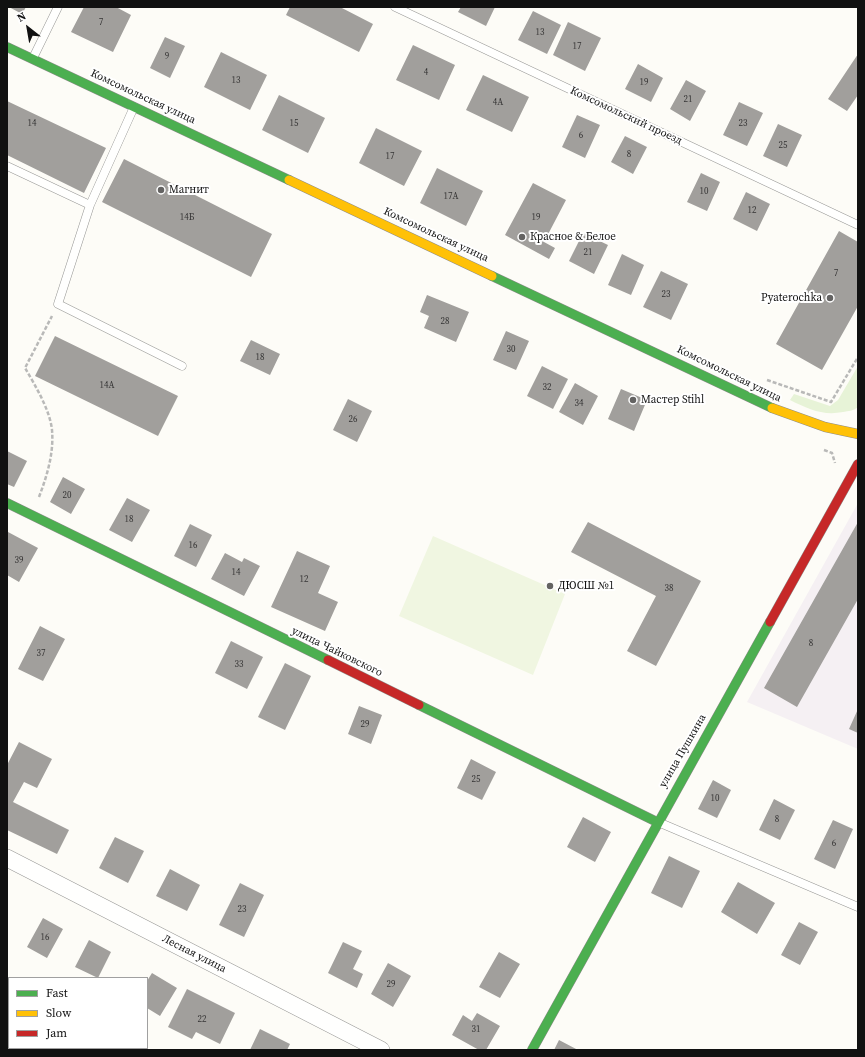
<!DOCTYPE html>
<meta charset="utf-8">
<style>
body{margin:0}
#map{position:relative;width:865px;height:1057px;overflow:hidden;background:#fdfcf7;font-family:"Source Serif 4",serif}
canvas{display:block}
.frame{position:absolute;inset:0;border:8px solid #111;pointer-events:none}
.legend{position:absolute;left:8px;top:977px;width:140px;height:72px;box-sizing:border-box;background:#fff;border:1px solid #a0a0a0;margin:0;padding:5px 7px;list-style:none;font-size:12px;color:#111}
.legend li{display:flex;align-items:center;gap:8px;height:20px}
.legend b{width:20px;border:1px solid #a0a0a0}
.north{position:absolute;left:8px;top:8px;width:40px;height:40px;-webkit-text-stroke:3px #fff;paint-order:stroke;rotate:329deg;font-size:11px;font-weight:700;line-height:16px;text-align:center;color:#111}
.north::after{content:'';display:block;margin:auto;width:14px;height:18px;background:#111;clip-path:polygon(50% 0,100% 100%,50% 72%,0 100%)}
</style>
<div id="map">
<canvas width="865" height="1057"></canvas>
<div class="frame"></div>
<ul class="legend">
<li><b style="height:5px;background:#4caf50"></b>Fast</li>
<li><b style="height:5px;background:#ffc107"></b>Slow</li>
<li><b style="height:5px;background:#c62828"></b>Jam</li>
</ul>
<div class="north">N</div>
</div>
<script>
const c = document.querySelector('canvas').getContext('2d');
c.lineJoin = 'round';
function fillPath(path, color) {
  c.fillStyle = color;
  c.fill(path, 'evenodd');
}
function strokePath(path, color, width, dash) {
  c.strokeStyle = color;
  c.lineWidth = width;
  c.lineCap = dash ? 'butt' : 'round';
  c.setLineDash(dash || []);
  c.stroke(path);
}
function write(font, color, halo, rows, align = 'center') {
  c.font = font + ' "Source Serif 4",serif';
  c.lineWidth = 4;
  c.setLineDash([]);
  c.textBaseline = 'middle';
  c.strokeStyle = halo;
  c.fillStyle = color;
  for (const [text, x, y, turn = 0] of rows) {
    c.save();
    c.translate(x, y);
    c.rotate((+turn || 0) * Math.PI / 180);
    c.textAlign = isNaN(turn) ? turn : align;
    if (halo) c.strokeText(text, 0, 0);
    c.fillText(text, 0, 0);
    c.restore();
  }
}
fillPath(new Path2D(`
 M858,503V749L747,702Z`), '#f5f0f3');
fillPath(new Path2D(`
 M858,366V407C854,411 848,411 843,412C823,416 808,409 790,400L794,394L830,406L838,400Z`), '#e7f3d7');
fillPath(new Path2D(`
 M433,536L565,594L533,675L399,616Z`), '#f0f6e1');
fillPath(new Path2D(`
 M9,7H26L22,14Z
 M84,7H116L131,15L113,52L71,32Z
 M290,7H340L373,24L359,52L286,15Z
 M461,7H495L486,26L458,12Z
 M533,11L561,25L547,54L518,40Z
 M568,22L601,38L585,71L553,55Z
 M165,37L185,46L170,78L150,68Z
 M413,45L455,65L439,100L396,80Z
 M221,52L267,75L250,110L204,87Z
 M858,54V95L847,111L828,99Z
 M638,64L663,78L651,102L625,89Z
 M483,75L529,97L512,132L466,110Z
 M686,80L706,91L690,121L670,109Z
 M279,95L325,118L308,153L262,130Z
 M7,101L106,148L84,193L7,155Z
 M739,102L763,113L747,146L723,135Z
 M577,115L600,125L585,158L562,147Z
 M778,124L802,135L787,167L763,156Z
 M376,128L422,151L404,186L359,163Z
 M625,136L647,147L633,174L611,162Z
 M124,159L272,234L251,277L102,202Z
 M437,168L483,191L466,226L420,203Z
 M701,173L720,182L707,211L687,202Z
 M533,183L566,200L544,242L555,248L549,259L505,235Z
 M746,192L770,204L757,231L733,219Z
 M839,231L858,242V306L822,370L776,344Z
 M583,233L608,245L594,274L569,261Z
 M622,254L644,265L631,295L608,285Z
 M661,271L688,284L671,320L643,307Z
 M427,295L469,312L456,342L424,328L429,316L420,312Z
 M506,331L529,341L516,370L493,360Z
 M55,336L178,396L158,436L35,376Z
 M251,340L280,354L270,375L240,361Z
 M542,366L568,379L553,409L527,396Z
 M575,383L598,396L583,425L559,412Z
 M621,389L647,400L634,431L608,419Z
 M348,399L372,411L357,442L333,430Z
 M7,451L27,461L14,487L7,484Z
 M63,477L85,489L71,514L50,502Z
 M127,498L150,510L132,542L109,530Z
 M588,522L701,581L656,666L627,651L656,596L571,552Z
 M858,522V599L797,707L764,688Z
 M190,524L212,535L196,567L174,556Z
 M8,532L38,548L19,582L7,575Z
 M297,551L330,566L318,593L338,602L325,631L271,607Z
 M225,553L242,562L244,558L260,566L244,596L211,579Z
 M40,626L65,639L43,681L18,669Z
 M231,641L263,657L247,689L215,673Z
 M285,663L311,676L285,730L258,717Z
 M359,706L382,715L371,744L348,734Z
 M858,709V733L849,729Z
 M19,742L52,759L37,788L24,782L13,802L69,830L57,854L7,830V765Z
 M471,759L496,772L482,800L457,788Z
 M713,780L731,790L717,818L698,809Z
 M774,799L795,810L780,840L759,830Z
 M583,817L611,832L595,862L567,847Z
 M833,820L853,829L835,869L814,859Z
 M115,837L144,851L128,883L99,868Z
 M669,856L700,871L682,908L651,893Z
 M170,869L200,885L187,911L156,896Z
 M738,882L775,903L757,934L721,912Z
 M240,883L264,895L244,937L219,925Z
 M43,918L63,929L47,958L27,947Z
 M799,922L818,932L800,965L781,955Z
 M89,940L111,952L98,978L75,967Z
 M343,942L362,951L353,969L363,974L357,988L328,973Z
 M499,952L520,964L500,998L479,987Z
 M388,963L411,976L393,1007L371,994Z
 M152,973L177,988L160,1016L147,1008V981Z
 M187,989L235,1013L220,1044L196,1032L192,1039L168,1027Z
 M477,1013L500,1026L486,1050H479L452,1035L463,1015L472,1021Z
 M260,1029L290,1044L287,1050H250Z
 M559,1040L578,1050H554Z`), '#a19f9c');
const lane = new Path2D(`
 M395,7L858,225
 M33,58L58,7
 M134,107L90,205L58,304L182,366
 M7,166L90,205
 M658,822L858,907`);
const street = new Path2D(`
 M7,858L381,1050`);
const fast = new Path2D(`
 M7,47L289,180
 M492,276L772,408
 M7,503L328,660
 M419,705L657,822
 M532,1050L770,622`);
const slow = new Path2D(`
 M289,180L492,276
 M772,408L825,427L858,434`);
const jam = new Path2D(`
 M770,622L858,464
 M328,660L419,705`);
strokePath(lane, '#979795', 9);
strokePath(street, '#979795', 18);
strokePath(fast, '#8e8d8b', 10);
strokePath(slow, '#8e8d8b', 10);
strokePath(jam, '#8e8d8b', 10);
strokePath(new Path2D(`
 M767,380L831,402L858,357
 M824,450L832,453L835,463
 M39,497C47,476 54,453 52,430C50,410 35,385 25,368L52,316`), '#b9b9b8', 2.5, [4, 2]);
strokePath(lane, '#fffffe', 8);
strokePath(street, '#fffffe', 17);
strokePath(fast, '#4caf50', 9);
strokePath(slow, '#ffc107', 9);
strokePath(jam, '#c62828', 9);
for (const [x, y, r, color] of [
 [161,190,4,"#646362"],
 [522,237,4,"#646362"],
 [830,298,4,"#646362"],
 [633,400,4,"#646362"],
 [550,586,4,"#646362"]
]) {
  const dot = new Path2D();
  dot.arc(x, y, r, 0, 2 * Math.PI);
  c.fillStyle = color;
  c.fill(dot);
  strokePath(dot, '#fff', 1.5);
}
write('9px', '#353434', null, [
 ["7",101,23],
 ["13",540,33],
 ["17",577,47],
 ["9",167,57],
 ["4",426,73],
 ["13",236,81],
 ["19",644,83],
 ["21",688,100],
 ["4А",498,103],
 ["14",32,124],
 ["15",294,124],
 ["23",743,124],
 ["6",581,136],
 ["25",783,146],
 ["8",629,155],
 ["17",390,157],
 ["10",704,192],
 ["17А",451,197],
 ["12",752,211],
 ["14Б",187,218],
 ["19",536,218],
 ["21",588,253],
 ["7",836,274],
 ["23",666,295],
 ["28",445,322],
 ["30",511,350],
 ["18",260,358],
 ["14А",107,386],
 ["32",547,388],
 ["34",579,404],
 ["26",353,420],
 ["20",67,496],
 ["18",129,520],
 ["16",193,546],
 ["39",19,561],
 ["14",236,573],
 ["12",304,580],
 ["38",669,589],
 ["8",811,644],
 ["37",41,654],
 ["33",239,665],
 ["29",365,725],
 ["25",476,780],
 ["10",715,799],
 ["8",777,820],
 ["6",834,844],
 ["23",242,910],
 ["16",45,938],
 ["29",391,985],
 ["22",202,1020],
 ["31",476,1030]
]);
write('11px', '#111', '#fff', [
 ["Комсомольская улица",143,97,25],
 ["Комсомольский проезд",626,116,25],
 ["Комсомольская улица",436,235,25],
 ["Комсомольская улица",729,374,26],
 ["улица Чайковского",337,652,26],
 ["улица Пушкина",683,751,-60],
 ["Лесная улица",194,954,27]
]);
write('11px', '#111', '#fff', [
 ["Магнит",169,190],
 ["Красное & Белое",530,237],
 ["Pyaterochka",822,298,"right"],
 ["Мастер Stihl",641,400],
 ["ДЮСШ №1",558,586]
], 'left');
</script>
